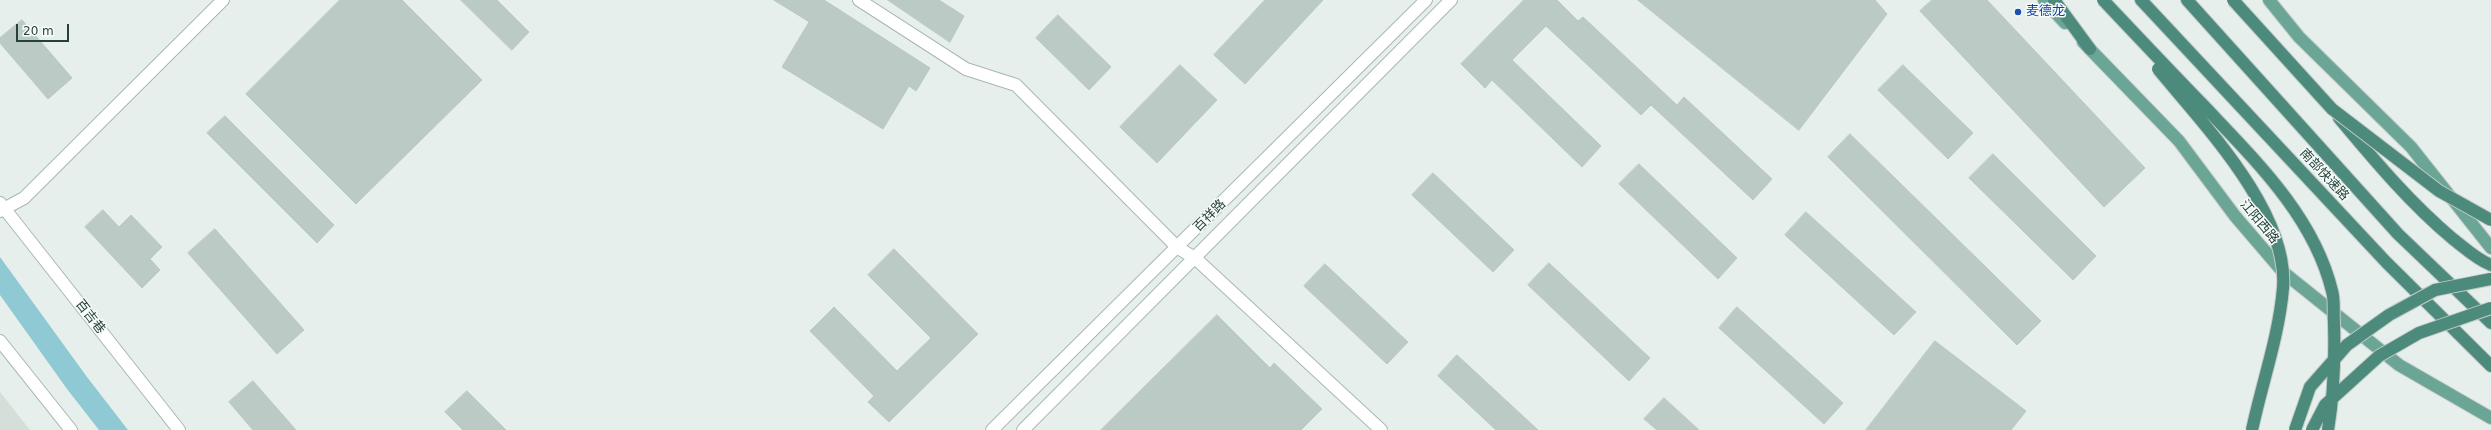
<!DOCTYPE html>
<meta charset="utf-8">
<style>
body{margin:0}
#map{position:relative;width:2491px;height:430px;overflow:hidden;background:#e6efeb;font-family:"DejaVu Sans",sans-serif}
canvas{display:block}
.scale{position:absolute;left:16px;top:24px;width:53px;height:18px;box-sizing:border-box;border:2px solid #24423a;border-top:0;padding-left:5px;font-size:12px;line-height:14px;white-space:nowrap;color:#24423a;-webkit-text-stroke:3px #f7fbf9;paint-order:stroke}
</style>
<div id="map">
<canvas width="2491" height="430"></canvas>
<div class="scale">20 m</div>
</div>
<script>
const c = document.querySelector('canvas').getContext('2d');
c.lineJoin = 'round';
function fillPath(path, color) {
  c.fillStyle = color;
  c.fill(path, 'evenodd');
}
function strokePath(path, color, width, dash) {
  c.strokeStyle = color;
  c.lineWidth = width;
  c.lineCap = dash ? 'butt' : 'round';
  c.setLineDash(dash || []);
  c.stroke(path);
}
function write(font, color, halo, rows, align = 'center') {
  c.font = font + ' "DejaVu Sans","Noto Sans SC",sans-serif';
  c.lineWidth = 3;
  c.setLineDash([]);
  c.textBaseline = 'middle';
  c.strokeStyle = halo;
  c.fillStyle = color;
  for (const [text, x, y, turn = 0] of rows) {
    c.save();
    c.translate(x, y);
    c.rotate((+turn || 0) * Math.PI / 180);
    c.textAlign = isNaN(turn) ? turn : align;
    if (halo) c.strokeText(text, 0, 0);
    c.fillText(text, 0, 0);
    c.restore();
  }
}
fillPath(new Path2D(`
 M0,392L30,430H0Z`), '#d4dfda');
fillPath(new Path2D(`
 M0,257L87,377L128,430H99L67,389L0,295Z`), '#8ec9d4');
const building = new Path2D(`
 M340,0H402L482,80L356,204L246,94Z
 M461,0H497L529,32L512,50Z
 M774,0H824L930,68L916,91L909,86L883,129L782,67L809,22Z
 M888,0H939L964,16L950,42Z
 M1265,0H1323L1245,84L1214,55Z
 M1524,0H1557L1578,21L1583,17L1677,105L1684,97L1772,179L1753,200L1651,105L1641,115L1546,26L1512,60L1601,146L1582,167L1492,80L1485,88L1461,64Z
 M1638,0H1875L1887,14L1799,130Z
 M1932,0H1987L2145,168L2104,207L1920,11Z
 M1058,15L1111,67L1089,90L1036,38Z
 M22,20L72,78L48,99L0,43V38Z
 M1180,65L1217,100L1157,163L1120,127Z
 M1903,65L1973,133L1948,159L1878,90Z
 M225,116L334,225L317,243L207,133Z
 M1850,134L2041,321L2017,345L1828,157Z
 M1993,154L2096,256L2073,280L1969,178Z
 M1639,164L1737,258L1718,279L1619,184Z
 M1433,173L1514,250L1493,272L1412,195Z
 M103,210L119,227L131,215L162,247L150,259L160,270L142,288L85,227Z
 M1806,212L1916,312L1894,335L1785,235Z
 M215,229L304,330L277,354L188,253Z
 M894,249L978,334L889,422L868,402L874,396L810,331L834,307L897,371L931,338L868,275Z
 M1549,263L1650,358L1629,381L1528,285Z
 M1325,264L1408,342L1387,364L1304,286Z
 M1737,307L1843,403L1824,424L1719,328Z
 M1217,315L1270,368L1274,363L1322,409L1301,430H1101Z
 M1935,341L2026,411L2011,430H1866Z
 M1457,355L1538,430H1496L1438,376Z
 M253,381L296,430H253L229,402Z
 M467,391L506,430H463L445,412Z
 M1664,398L1699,430H1657L1644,419Z`);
fillPath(building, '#bbcac4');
strokePath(building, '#b8c9c2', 1);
const minor = new Path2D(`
 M859,0L966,69L1016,85L1178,248L1195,258L1381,430
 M0,203L179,430
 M0,211L24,198L223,0
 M0,341L71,430`);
const tertiary = new Path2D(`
 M992,430L1426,0
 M1023,430L1451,0`);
const primary = new Path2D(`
 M2044,0L2065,23
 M2269,0L2299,37L2411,147L2491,248
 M2083,42L2179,141L2235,216L2283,272L2399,365L2491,418`);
const trunk = new Path2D(`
 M2054,0L2090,49
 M2141,0L2386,262L2491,366
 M2187,0L2398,234L2491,323
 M2339,118C2375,161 2410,203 2453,239C2466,249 2476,259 2491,265`);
strokePath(minor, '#a8b8b2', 14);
strokePath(tertiary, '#a8b8b2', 14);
strokePath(primary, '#c2cac8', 14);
strokePath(trunk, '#c2cac8', 14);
strokePath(minor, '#fff', 12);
strokePath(tertiary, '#fff', 12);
strokePath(primary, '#6aa596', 12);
strokePath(trunk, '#4c8a7c', 12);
const trunkBridge = new Path2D(`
 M2103,0C2137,36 2171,72 2205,107C2256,161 2314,217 2332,291C2335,301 2333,312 2334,322C2335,358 2334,394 2328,430
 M2233,0L2332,109L2439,191L2491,220
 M2158,69C2203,124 2289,212 2283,288C2279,336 2262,383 2252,430
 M2295,430L2310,387L2347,345L2389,315L2435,290L2491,279
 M2312,430L2325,405L2379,356L2419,333L2491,308`);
strokePath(trunkBridge, '#c2cac8', 14, []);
strokePath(trunkBridge, '#4c8a7c', 12);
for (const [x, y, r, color] of [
 [2018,12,4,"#1a4fb4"]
]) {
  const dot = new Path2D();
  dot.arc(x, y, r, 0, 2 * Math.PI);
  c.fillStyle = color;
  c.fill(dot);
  strokePath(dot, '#f7fbf9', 1.5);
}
write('13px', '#164399', '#f7fbf9', [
 ["麦德龙",2026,12]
], 'left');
write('13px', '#24423a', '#f7fbf9', [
 ["南部快速路",2324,175,47],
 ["百祥路",1210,216,-45],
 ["江阳西路",2259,222,50],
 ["百吉巷",90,317,52]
]);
</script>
